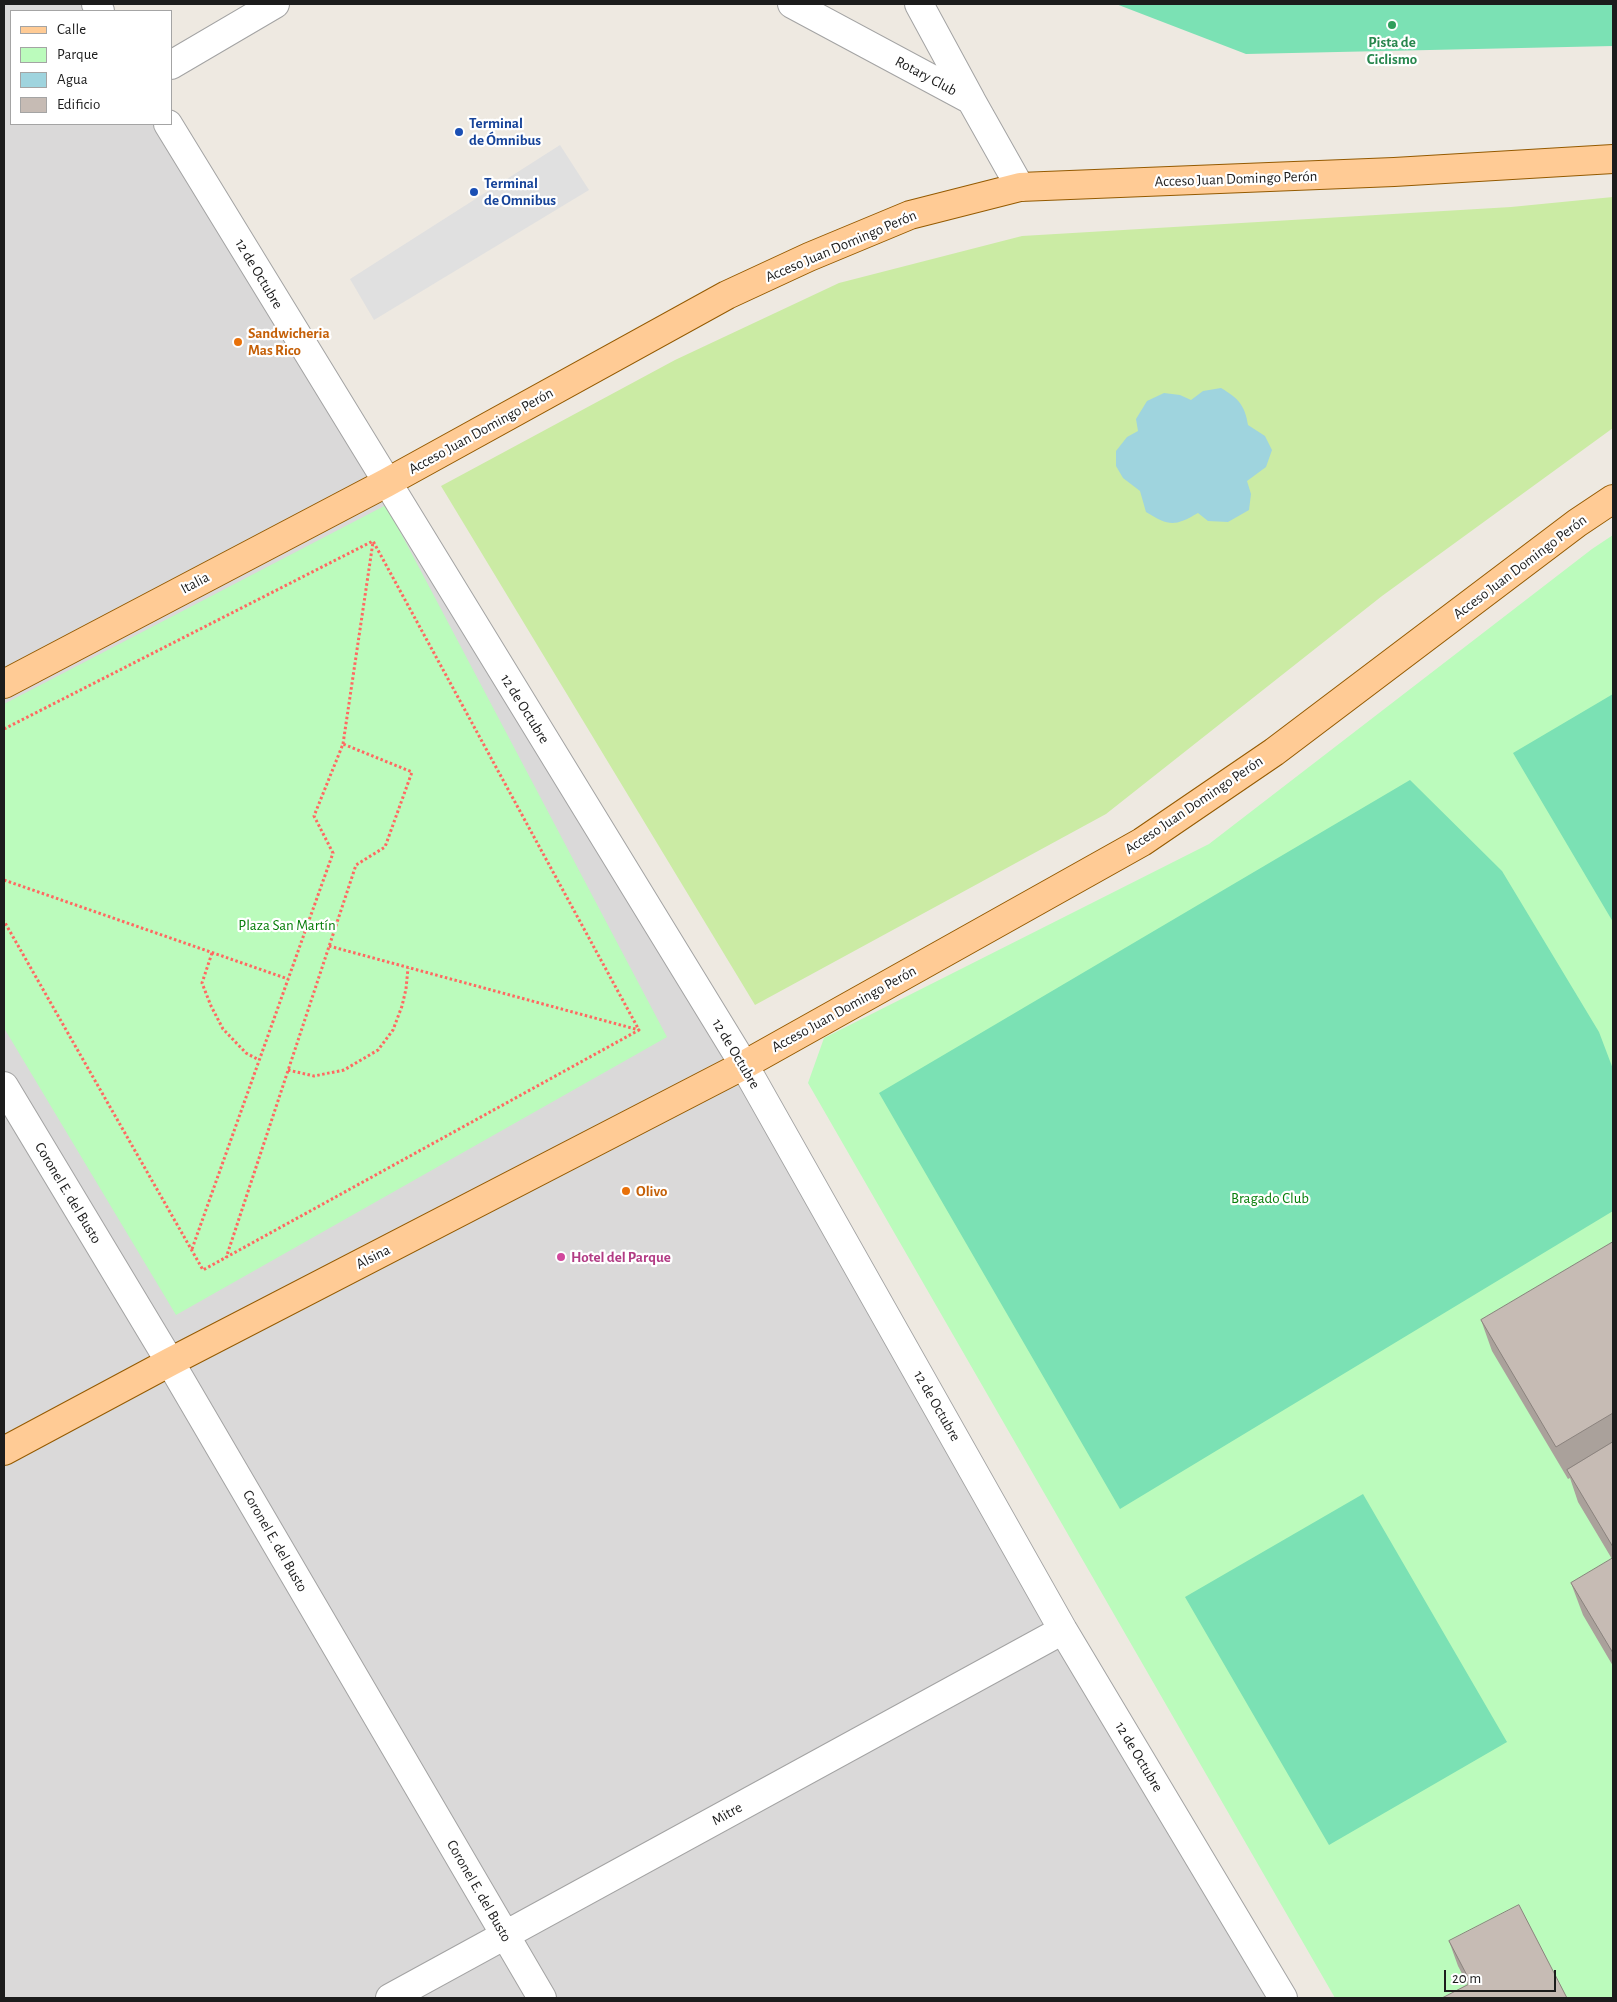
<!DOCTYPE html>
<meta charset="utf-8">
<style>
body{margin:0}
#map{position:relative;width:1617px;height:2002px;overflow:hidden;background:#eee9e1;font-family:"Alegreya Sans",sans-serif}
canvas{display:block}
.frame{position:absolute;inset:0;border:5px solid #1c1c1c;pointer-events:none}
.legend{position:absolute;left:10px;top:10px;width:162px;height:115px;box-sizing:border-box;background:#fff;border:1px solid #a4a4a4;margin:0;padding:6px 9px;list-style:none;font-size:15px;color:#1c1c1c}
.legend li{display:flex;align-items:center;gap:10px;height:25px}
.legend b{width:25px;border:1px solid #a4a4a4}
.scale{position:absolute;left:1444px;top:1970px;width:112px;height:22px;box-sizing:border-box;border:2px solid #1c1c1c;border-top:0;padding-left:6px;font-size:15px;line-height:18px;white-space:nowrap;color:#1c1c1c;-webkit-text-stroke:4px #fff;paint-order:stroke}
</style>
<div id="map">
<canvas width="1617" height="2002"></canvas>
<div class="frame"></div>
<ul class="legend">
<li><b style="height:6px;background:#ffcb95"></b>Calle</li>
<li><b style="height:14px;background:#bbfbbc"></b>Parque</li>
<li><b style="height:14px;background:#9fd4de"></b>Agua</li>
<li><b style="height:14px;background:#c6bbb4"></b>Edificio</li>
</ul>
<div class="scale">20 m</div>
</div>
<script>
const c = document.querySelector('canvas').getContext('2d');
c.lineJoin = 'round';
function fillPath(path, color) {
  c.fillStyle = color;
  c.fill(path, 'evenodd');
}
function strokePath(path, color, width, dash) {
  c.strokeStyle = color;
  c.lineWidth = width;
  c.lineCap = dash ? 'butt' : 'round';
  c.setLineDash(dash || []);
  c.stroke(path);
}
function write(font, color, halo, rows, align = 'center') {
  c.font = font + ' "Alegreya Sans",sans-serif';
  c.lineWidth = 4.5;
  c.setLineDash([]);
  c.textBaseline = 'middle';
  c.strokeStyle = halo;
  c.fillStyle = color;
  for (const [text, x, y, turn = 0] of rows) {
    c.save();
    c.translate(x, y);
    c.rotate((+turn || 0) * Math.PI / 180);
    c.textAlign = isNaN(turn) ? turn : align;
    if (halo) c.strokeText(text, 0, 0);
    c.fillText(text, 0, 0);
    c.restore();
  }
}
fillPath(new Path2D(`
 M4,4H96L100,11H11V124H168L386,483L1283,1998H4Z`), '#dad9d9');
fillPath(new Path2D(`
 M1613,197V428L1382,596L1106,814L755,1005L441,486L675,360L839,283L1022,236L1511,207Z`), '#cbeba4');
fillPath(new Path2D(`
 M386,505L667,1037L176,1315L4,1028V704Z
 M1613,535V1998H1335L808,1083L824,1038L1209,844L1592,549Z`), '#bbfbbc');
fillPath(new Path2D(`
 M1116,4H1613V46L1246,54Z
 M1613,694V922L1513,753Z
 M1410,780L1502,871L1599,1032L1613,1069V1211L1120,1509L879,1093Z
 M1363,1494L1507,1742L1329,1845L1185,1597Z`), '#7be1b4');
fillPath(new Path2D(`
 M560,145L589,190L374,320L350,279Z`), '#e0e0e0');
fillPath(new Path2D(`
 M1221,388C1238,398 1245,405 1248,425L1265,436L1272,450L1266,467L1247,481L1251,494L1249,510L1228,522L1208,521L1198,513C1174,527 1169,526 1146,512L1140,491L1123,478L1116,466V451L1127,437L1138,431L1136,419L1147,401L1164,393L1180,395L1191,400L1203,391Z`), '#9fd4de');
const minor = new Path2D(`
 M96,4L100,11
 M792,4L971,100L1020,187
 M919,4L971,100
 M171,65L275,4
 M168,124L744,1065L1063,1630L1283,1998
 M4,1086L170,1362L542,1998
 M390,1998L1063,1630`);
const major = new Path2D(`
 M4,684L386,483L727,295L809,257L910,215L1020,187L1394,172L1613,159
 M4,1451L170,1362L744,1065L1142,842L1274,752L1577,523L1613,499`);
strokePath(minor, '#a3a3a3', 30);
strokePath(major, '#945a00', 30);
strokePath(new Path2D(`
 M4,729L373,541L639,1030L203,1270L4,921
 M343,744L373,542
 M4,880L288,979
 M329,946L639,1030
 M212,953L202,983L211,1006L223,1029L246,1053L259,1060
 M288,1070L314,1076L344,1070L378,1050L393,1030L402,1006L406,989L408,968
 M192,1249L333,853L314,816L343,744L412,772L385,847L356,865L226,1258`), '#ff6861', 3, [2.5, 2.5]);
strokePath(minor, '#fff', 28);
strokePath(major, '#ffcb95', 28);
fillPath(new Path2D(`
 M1613,1242V1666L1583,1615L1571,1583L1612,1559L1578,1502L1570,1478L1568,1479L1492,1351L1481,1320Z
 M1449,1941L1567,1998L1468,1985L1458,1966Z`), '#aaa19b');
const building = new Path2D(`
 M1613,1242V1413L1556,1447L1481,1320Z
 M1613,1442V1547L1567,1470Z
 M1613,1558V1653L1571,1583Z
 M1519,1905L1567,1998H1442L1471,1983L1449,1941Z`);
fillPath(building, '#c6bbb4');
strokePath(building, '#8b837e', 1);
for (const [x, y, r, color] of [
 [1392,25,5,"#2e9e5b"],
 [459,132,5,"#1a4fb4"],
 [474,192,5,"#1a4fb4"],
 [238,342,5,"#e8710a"],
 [626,1191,5,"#e8710a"],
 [561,1257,5,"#d1479c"]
]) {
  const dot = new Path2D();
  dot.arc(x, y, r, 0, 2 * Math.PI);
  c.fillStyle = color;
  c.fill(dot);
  strokePath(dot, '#fff', 2);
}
write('bold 15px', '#27864d', '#fff', [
 ["Pista de",1392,42],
 ["Ciclismo",1392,59]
]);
write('15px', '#1c1c1c', '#fff', [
 ["Rotary Club",926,76,28],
 ["Acceso Juan Domingo Perón",1236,179,-2],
 ["Acceso Juan Domingo Perón",841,246,-23],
 ["12 de Octubre",259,274,59],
 ["Acceso Juan Domingo Perón",481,431,-29],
 ["Acceso Juan Domingo Perón",1520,567,-37],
 ["Italia",195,583,-28],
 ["12 de Octubre",525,709,58],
 ["Acceso Juan Domingo Perón",1194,805,-34],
 ["Acceso Juan Domingo Perón",844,1009,-29],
 ["12 de Octubre",736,1054,59],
 ["Coronel E. del Busto",68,1193,59],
 ["Alsina",373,1257,-27],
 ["12 de Octubre",937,1406,60],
 ["Coronel E. del Busto",275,1541,60],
 ["12 de Octubre",1139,1757,59],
 ["Mitre",727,1814,-29],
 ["Coronel E. del Busto",479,1891,60]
]);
write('bold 15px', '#164399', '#fff', [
 ["Terminal",469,123],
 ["de Ómnibus",469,140],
 ["Terminal",484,183],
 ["de Omnibus",484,200]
], 'left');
write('bold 15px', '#c56008', '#fff', [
 ["Sandwicheria",248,333],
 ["Mas Rico",248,350],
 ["Olivo",636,1191]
], 'left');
write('15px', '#077e0a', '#fff', [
 ["Plaza San Martín",287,925],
 ["Bragado Club",1270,1198]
]);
write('bold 15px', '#b23c85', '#fff', [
 ["Hotel del Parque",571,1257]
], 'left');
</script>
